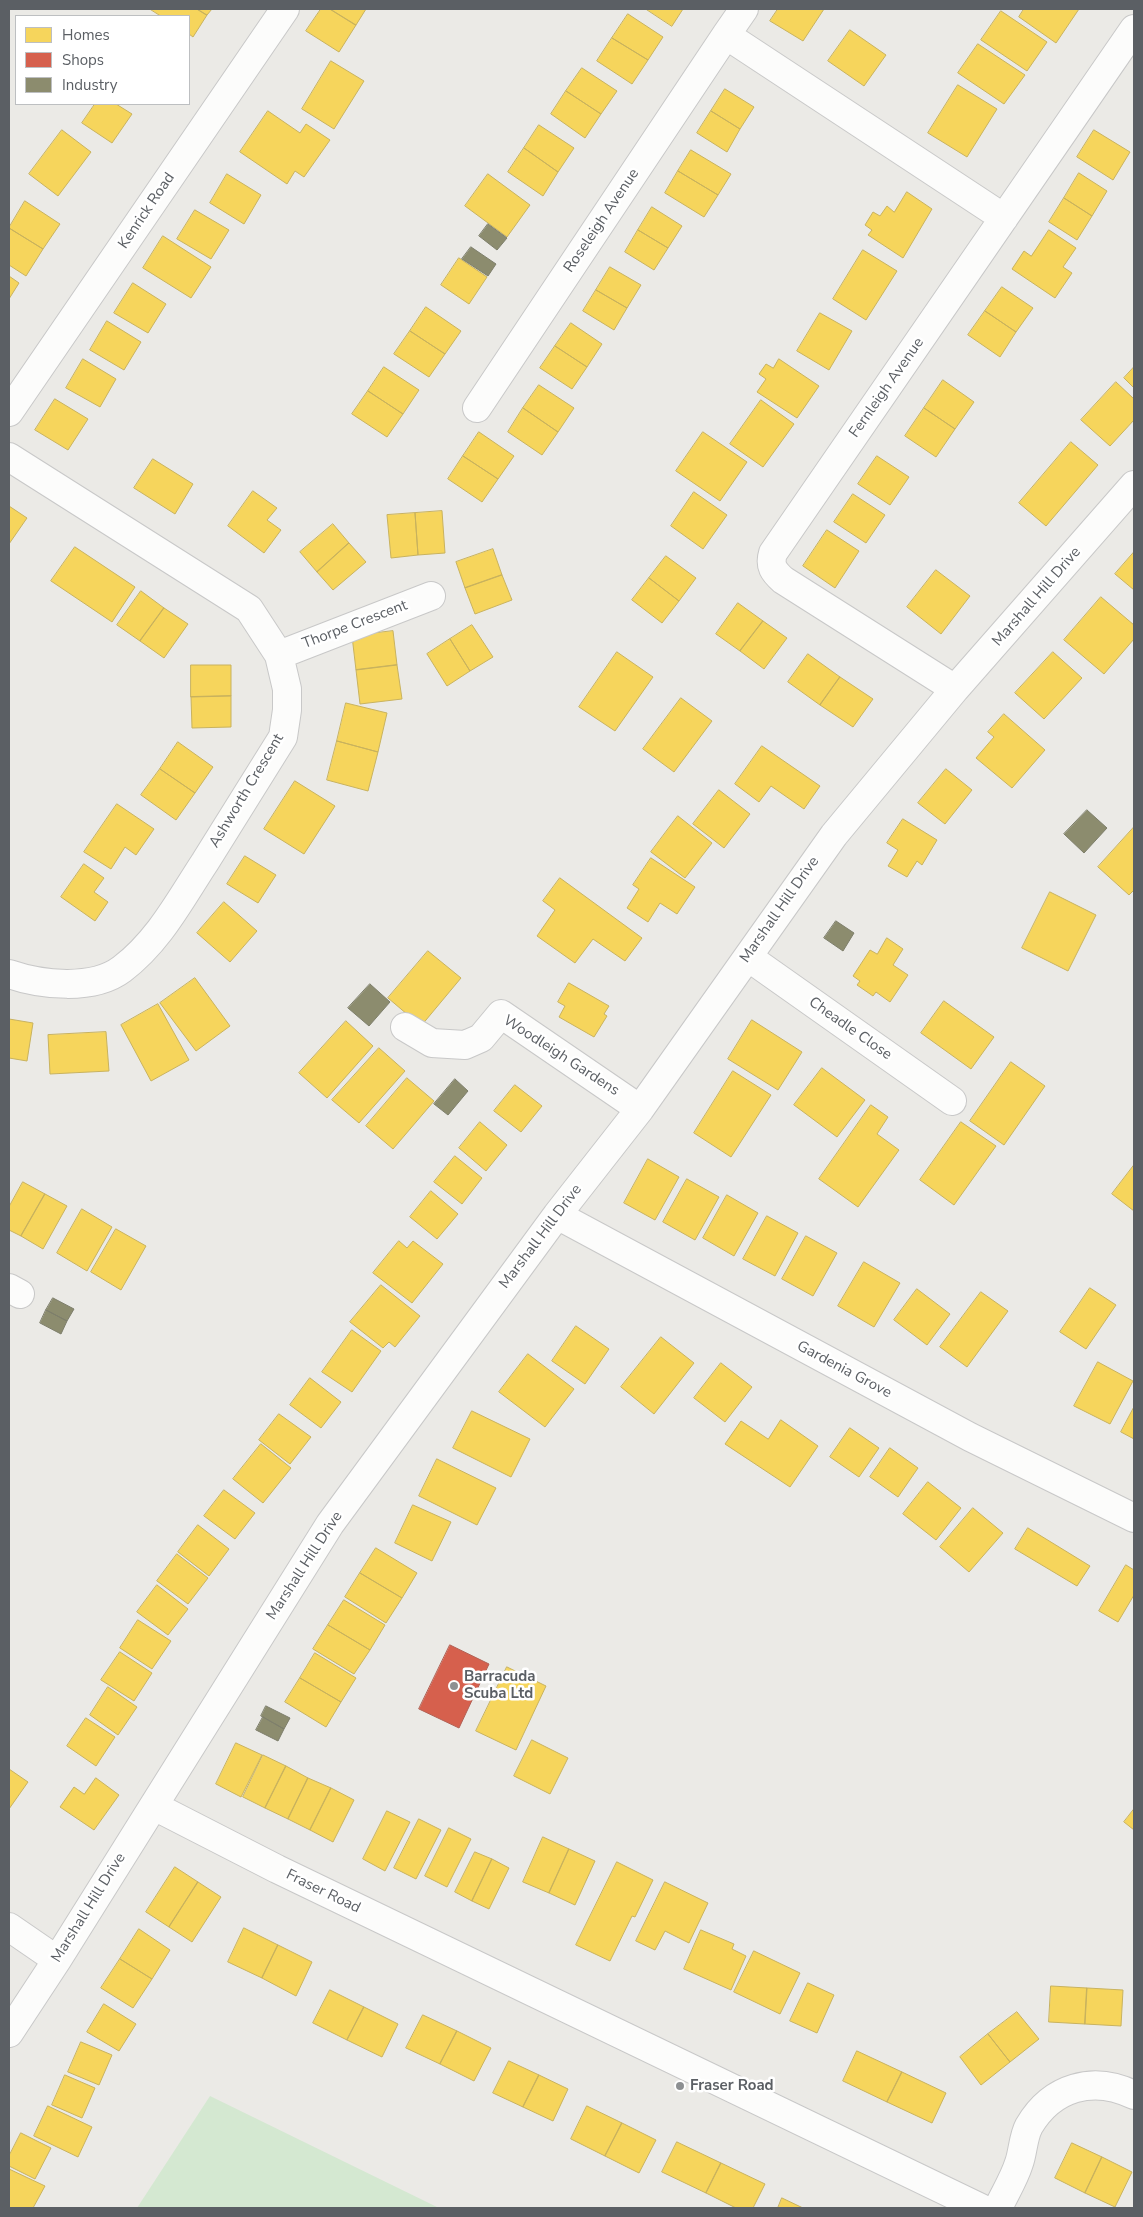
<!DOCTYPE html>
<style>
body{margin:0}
#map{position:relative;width:1143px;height:2217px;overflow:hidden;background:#ebeae6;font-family:"Nunito Sans",sans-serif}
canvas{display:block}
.frame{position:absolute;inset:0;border:10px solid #5b5f64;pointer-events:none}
.legend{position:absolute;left:15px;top:15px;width:175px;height:90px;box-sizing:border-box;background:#fff;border:1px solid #bdbfc1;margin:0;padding:6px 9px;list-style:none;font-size:15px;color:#5b5f64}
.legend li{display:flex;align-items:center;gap:10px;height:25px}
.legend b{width:25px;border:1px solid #bdbfc1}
</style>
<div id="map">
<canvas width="1143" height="2217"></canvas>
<div class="frame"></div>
<ul class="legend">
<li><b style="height:14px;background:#f6d55c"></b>Homes</li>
<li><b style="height:14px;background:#d6604d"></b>Shops</li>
<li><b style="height:14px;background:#8c8c6e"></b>Industry</li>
</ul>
</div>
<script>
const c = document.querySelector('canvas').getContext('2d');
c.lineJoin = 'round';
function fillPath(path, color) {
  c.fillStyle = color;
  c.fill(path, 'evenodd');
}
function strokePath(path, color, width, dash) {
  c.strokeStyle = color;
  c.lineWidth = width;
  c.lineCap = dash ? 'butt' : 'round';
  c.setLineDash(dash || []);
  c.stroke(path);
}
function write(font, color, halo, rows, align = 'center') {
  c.font = font + ' "Nunito Sans",sans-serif';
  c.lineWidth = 5;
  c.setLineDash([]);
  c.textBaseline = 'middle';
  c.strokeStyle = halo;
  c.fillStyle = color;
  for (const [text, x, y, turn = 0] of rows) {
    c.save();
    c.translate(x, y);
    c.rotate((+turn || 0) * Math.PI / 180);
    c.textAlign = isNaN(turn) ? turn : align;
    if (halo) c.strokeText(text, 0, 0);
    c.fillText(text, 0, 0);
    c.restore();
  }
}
fillPath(new Path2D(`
 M210,2096L439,2208H137Z`), '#d4e8d1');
const homes = new Path2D(`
 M150,9H197L207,15L193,37L189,34V16H161Z
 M197,9H212L207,15Z
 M321,9H330L356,25L339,52L306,31Z
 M330,9H366L356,25Z
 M646,9H683L672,26Z
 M778,9H824L803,41L770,21Z
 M1024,9H1079L1056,43L1019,17Z
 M1001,11L1047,42L1027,71L981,40Z
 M628,14L663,37L648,60L612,38Z
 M850,30L886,55L864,86L828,61Z
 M612,38L648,60L632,84L597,61Z
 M978,44L1025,75L1004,104L958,73Z
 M331,61L364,81L334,129L302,109Z
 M582,68L617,91L601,114L566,91Z
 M958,85L997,109L967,157L928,133Z
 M725,89L754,107L740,129L711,111Z
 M566,91L601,114L585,138L551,114Z
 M95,104H116L132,114L112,143L82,123Z
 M268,111L300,133L306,124L330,140L304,177L295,171L287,184L240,152Z
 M711,111L740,129L727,152L697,133Z
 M539,125L574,148L558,172L524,148Z
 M62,130L91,152L58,196L29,174Z
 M1094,130L1130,152L1113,180L1077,157Z
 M524,148L558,172L543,196L508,172Z
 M691,150L731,174L718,195L678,171Z
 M678,171L718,195L704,217L665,193Z
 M1079,173L1107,191L1092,216L1064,198Z
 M227,174L261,195L244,224L210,203Z
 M488,174L530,205L507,237L465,206Z
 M907,192L932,209L903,258L868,235L872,230L865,225L873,212L880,216L887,206L894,212Z
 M1064,198L1092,216L1077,240L1049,222Z
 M25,201L60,224L43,249L9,228Z
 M652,207L682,226L668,248L638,230Z
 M195,210L229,230L211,259L177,239Z
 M9,228L43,249L26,276L9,265Z
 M638,230L668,248L654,270L625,252Z
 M1049,230L1076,248L1063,267L1072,273L1055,298L1012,269L1024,251L1031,256Z
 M163,236L211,267L191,298L143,268Z
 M863,250L897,271L866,320L833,299Z
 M459,258L487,277L469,304L441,285Z
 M610,267L641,285L627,308L596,290Z
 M9,276L19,283L9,299Z
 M133,283L166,304L148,333L114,313Z
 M1002,287L1033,308L1016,332L985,311Z
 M596,290L627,308L614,330L583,311Z
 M426,307L461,331L445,354L410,331Z
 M985,311L1016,332L1000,357L968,335Z
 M820,313L852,331L829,370L797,351Z
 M107,321L141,342L124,370L90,350Z
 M571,323L602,344L587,367L555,346Z
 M410,331L445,354L429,377L394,354Z
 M555,346L587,367L572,389L540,368Z
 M83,359L116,379L100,407L66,388Z
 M779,359L819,386L797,418L757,392L766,379L759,374L766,364L773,368Z
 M384,367L419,390L403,414L368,391Z
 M1134,367V388L1124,378Z
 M943,380L974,402L955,429L924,408Z
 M1116,382L1134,399V420L1110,446L1081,420Z
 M539,385L574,408L558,432L523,408Z
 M368,391L403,414L387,437L352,414Z
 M55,399L88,419L68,450L35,430Z
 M761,400L794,424L763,467L730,444Z
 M523,408L558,432L542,455L508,432Z
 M924,408L955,429L936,457L905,436Z
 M479,432L514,456L498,479L463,456Z
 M703,432L747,462L720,501L676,471Z
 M1071,442L1098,465L1046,526L1019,503Z
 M463,456L498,479L482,502L448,479Z
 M877,456L909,477L890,505L858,484Z
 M153,459L193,484L175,514L134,488Z
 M253,491L277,508L267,520L281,530L264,553L228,526Z
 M694,492L727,515L703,549L671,526Z
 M853,494L885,515L866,543L834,522Z
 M9,506L27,518L9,544Z
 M442,511L445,553L418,555L415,513Z
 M415,513L418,555L391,558L387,515Z
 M333,524L349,543L317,572L300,552Z
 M827,530L859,551L835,588L803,566Z
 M349,543L366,562L333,590L317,572Z
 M75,547L135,587L112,622L51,581Z
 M493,549L502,575L465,588L456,562Z
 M1134,552V590L1115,574Z
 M666,556L696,578L679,601L649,578Z
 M936,570L970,596L941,634L907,607Z
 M502,575L512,600L475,614L465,588Z
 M649,578L679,601L662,623L632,600Z
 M141,591L164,608L140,641L117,625Z
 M1101,597L1134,625V639L1104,674L1064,640Z
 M738,603L763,621L740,651L716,634Z
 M164,608L188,624L164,658L140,641Z
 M763,621L787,638L764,669L740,651Z
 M472,625L493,657L470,671L450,639Z
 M393,631L397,665L356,670L352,636Z
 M450,639L470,671L447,686L427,654Z
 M617,652L653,677L615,731L579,707Z
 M1053,652L1082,678L1044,719L1015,693Z
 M808,654L840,677L820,705L788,682Z
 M191,665H231V696L191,697Z
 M397,665L402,699L360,704L356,670Z
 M840,677L873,699L853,727L820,705Z
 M231,696V727L192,728L191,697Z
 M681,698L712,721L674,772L643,749Z
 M346,703L387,713L378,752L337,741Z
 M1004,714L1045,750L1012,788L976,758L994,737L988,732Z
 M337,741L378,752L368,791L327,780Z
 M178,742L213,767L195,793L160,769Z
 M762,746L820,786L804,809L771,786L759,802L735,784Z
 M160,769L195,793L176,820L141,795Z
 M946,769L972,790L945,824L918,803Z
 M295,781L335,806L304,854L264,829Z
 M719,790L750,814L724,848L693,824Z
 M117,804L154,829L136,855L125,847L111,869L84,852Z
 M678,816L712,843L685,878L651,852Z
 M903,819L937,840L922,865L917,861L907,877L888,866L898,850L887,843Z
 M1134,827V890L1129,895L1098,867Z
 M245,856L276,875L258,903L227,884Z
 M651,858L695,887L677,914L660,903L648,922L627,908L639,889L633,885Z
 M84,864L104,878L94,892L108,902L95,921L61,897Z
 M560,878L642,938L625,961L593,939L575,963L537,936L555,910L543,901Z
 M1050,892L1096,915L1068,971L1022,948Z
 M224,902L257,931L230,962L197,933Z
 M887,938L903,949L893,965L908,975L890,1002L876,992L873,996L857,985L860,981L853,976L870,950L877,954Z
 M428,951L461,978L421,1026L388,998Z
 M195,978L230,1026L196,1051L160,1003Z
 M569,983L609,1006L604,1014L607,1016L594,1037L559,1017L565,1006L558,1002Z
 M944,1001L994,1037L971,1069L921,1033Z
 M158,1004L189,1060L151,1081L121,1025Z
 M9,1019L33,1023L27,1061L9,1058Z
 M752,1020L802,1052L778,1090L728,1059Z
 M346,1021L373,1046L327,1098L299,1073Z
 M106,1032L109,1071L50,1074L48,1035Z
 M379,1048L405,1071L359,1123L332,1100Z
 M1011,1062L1045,1086L1004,1145L970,1121Z
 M822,1068L865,1100L837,1137L794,1105Z
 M733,1071L771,1095L731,1157L694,1133Z
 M407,1078L434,1101L393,1149L366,1126Z
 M515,1085L542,1106L521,1132L494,1111Z
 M871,1105L888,1117L877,1134L899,1150L858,1207L819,1179Z
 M480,1122L507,1145L486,1171L459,1148Z
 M961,1122L996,1146L954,1205L920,1180Z
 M455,1156L482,1178L462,1204L434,1182Z
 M648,1159L679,1177L655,1220L624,1203Z
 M1134,1165V1211L1112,1194Z
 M687,1179L719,1197L695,1240L663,1222Z
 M23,1182L45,1194L21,1236L9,1230V1207Z
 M431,1191L458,1214L437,1239L410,1217Z
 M45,1194L67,1206L43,1249L21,1236Z
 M727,1195L758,1213L734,1256L703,1238Z
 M82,1209L112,1227L87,1271L57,1253Z
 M767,1216L798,1233L775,1276L743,1259Z
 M116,1229L146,1246L121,1290L91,1272Z
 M806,1236L837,1253L813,1296L782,1279Z
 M399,1241L407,1248L413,1241L443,1264L412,1303L373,1273Z
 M864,1262L900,1283L874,1327L838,1306Z
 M381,1285L420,1316L395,1347L389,1342L383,1348L350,1322Z
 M1090,1288L1116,1305L1086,1349L1060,1332Z
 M917,1289L950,1314L927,1345L894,1320Z
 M981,1292L1008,1311L967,1367L940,1347Z
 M576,1326L609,1349L585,1384L552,1361Z
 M352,1330L381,1351L352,1392L322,1372Z
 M661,1337L694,1363L654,1414L621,1387Z
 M528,1354L574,1389L545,1427L499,1392Z
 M1098,1362L1133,1381L1110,1424L1074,1406Z
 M721,1363L752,1387L725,1422L694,1398Z
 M310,1378L341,1402L321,1428L290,1405Z
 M1134,1407V1439L1121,1432Z
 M472,1411L530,1439L511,1477L453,1448Z
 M279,1414L311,1437L290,1464L259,1440Z
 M781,1420L818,1446L790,1487L725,1444L741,1421L768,1439Z
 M850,1428L879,1448L859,1477L830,1457Z
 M261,1444L291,1468L263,1503L233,1479Z
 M890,1448L918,1468L898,1497L870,1477Z
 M437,1459L496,1488L477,1525L419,1496Z
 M928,1482L961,1508L936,1540L903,1514Z
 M224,1490L255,1513L235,1539L204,1516Z
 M413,1505L451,1522L432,1561L395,1543Z
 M973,1508L1003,1533L969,1572L940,1547Z
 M198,1525L229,1549L209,1576L178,1552Z
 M1028,1528L1090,1566L1077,1586L1015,1549Z
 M376,1548L417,1573L402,1598L360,1573Z
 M177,1554L208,1578L188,1604L157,1581Z
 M1126,1565L1134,1570V1595L1118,1622L1099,1611Z
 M360,1573L402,1598L386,1623L345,1597Z
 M157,1585L188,1609L168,1635L137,1612Z
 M344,1600L385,1625L370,1650L328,1625Z
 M138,1620L171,1641L152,1669L120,1648Z
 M328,1625L370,1650L354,1674L313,1649Z
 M120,1652L152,1673L134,1701L101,1680Z
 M315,1653L356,1678L341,1702L300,1678Z
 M507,1667L546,1686L516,1750L476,1731Z
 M300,1678L341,1702L326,1727L285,1702Z
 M108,1687L137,1707L118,1735L90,1715Z
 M86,1718L115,1737L96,1766L67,1746Z
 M532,1740L568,1758L550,1794L514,1776Z
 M236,1743L262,1755L241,1797L216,1784Z
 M263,1755L286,1766L265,1808L243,1797Z
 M286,1766L308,1778L288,1819L265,1808Z
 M9,1769L28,1782L9,1809Z
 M96,1778L119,1795L94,1830L60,1807L74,1787L84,1794Z
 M308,1778L331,1788L310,1830L288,1819Z
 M331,1788L354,1800L333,1842L310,1830Z
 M1134,1809V1830L1124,1822Z
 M387,1811L410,1822L385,1871L363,1859Z
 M419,1819L441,1830L416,1879L394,1868Z
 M449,1828L471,1839L447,1887L425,1876Z
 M543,1837L569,1849L549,1893L523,1882Z
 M569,1849L595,1861L575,1905L549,1893Z
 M475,1852L492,1859L472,1901L455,1892Z
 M492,1859L509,1868L489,1909L472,1901Z
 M617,1862L653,1880L635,1917L632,1916L610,1961L576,1945Z
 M175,1867L198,1882L169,1927L146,1912Z
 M198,1882L221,1897L192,1942L169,1927Z
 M665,1882L708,1903L689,1943L665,1931L655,1950L636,1941Z
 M244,1928L278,1945L262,1978L228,1962Z
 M139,1929L170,1950L152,1979L120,1959Z
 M701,1930L734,1944L732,1949L746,1956L731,1990L684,1969Z
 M278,1945L312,1962L296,1996L262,1978Z
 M754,1951L800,1973L780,2014L734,1992Z
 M120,1959L152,1979L133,2008L101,1988Z
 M808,1983L834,1995L817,2033L790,2021Z
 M1051,1986L1087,1988L1085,2024L1049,2022Z
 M1087,1988L1123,1990L1121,2026L1085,2024Z
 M330,1990L364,2007L347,2040L313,2023Z
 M104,2004L136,2024L119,2051L87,2032Z
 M364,2007L398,2024L382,2057L347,2040Z
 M1017,2012L1039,2039L1010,2062L988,2034Z
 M423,2015L457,2031L440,2064L406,2048Z
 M457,2031L491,2048L474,2081L440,2064Z
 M988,2034L1010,2062L981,2085L960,2057Z
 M81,2042L112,2055L99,2085L68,2072Z
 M857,2051L902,2072L887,2102L843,2081Z
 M509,2061L539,2075L523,2107L493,2093Z
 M902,2072L946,2093L932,2123L887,2102Z
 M65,2075L95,2088L82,2118L52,2105Z
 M539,2075L568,2089L553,2121L523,2107Z
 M48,2106L92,2127L78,2157L34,2136Z
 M587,2106L622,2123L605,2156L571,2139Z
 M622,2123L656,2140L639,2173L605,2156Z
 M21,2133L51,2148L35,2179L9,2166V2156Z
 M677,2142L721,2163L706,2193L662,2172Z
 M1072,2143L1102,2157L1085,2193L1055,2178Z
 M1102,2157L1132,2172L1115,2207L1085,2193Z
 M721,2163L765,2184L753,2208H736L706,2193Z
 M9,2169L45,2186L33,2208H9Z
 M782,2198L803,2208H778Z`);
fillPath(homes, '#f6d55c');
strokePath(homes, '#c8b25e', 1);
const shops = new Path2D(`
 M450,1645L489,1664L459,1728L419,1709Z`);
fillPath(shops, '#d6604d');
strokePath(shops, '#b16054', 1);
const industry = new Path2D(`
 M488,224L507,238L497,250L479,236Z
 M471,247L496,264L488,276L462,259Z
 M1087,810L1107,828L1084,853L1064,834Z
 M836,921L854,933L843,951L824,938Z
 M370,984L390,1002L369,1026L348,1008Z
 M455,1079L468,1091L448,1115L434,1104Z
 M53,1298L74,1309L67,1321L46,1310Z
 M46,1310L67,1321L61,1334L40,1323Z
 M266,1706L290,1718L284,1729L261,1716Z
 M263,1717L284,1729L278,1741L256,1730Z`);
fillPath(industry, '#8c8c6e');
strokePath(industry, '#7d7e6b', 1);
const minor = new Path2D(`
 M744,9L726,35L1004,218
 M477,408L726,35
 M9,412L285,9
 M9,457L249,609L279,655L287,689V710L283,737C257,778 231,820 205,862C180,900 159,941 122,969C93,991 41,985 9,974
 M279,655L431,596
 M955,689L783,580C774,572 769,566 773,553L1134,29
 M748,957L952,1101
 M405,1027L432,1043L465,1045L481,1038L501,1014L640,1109
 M557,1215L970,1437L1134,1518
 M9,1288L20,1294
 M154,1806L277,1869L981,2208
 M9,1927L57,1960
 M9,2033L57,1960L330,1524L557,1215L640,1109L834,835L955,689L1134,485
 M998,2208C1005,2193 1014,2179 1019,2163C1023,2152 1023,2137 1029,2126C1052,2087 1093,2075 1134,2095`);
strokePath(minor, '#c8c8c8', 30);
strokePath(minor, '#fcfcfb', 28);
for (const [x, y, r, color] of [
 [454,1686,5,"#8d9092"],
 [680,2086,5,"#8d9092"]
]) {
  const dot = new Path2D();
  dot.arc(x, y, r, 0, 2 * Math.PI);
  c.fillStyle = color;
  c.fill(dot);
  strokePath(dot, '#fff', 2);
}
write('15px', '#5b5f64', '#fff', [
 ["Kenrick Road",147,211,-56],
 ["Roseleigh Avenue",602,221,-56],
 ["Fernleigh Avenue",887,388,-55],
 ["Marshall Hill Drive",1037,597,-49],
 ["Thorpe Crescent",355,625,-21],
 ["Ashworth Crescent",247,791,-59],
 ["Marshall Hill Drive",780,910,-55],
 ["Cheadle Close",850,1029,35],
 ["Woodleigh Gardens",561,1056,33],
 ["Marshall Hill Drive",541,1237,-53],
 ["Gardenia Grove",844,1370,28],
 ["Marshall Hill Drive",305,1566,-57],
 ["Fraser Road",323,1892,26],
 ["Marshall Hill Drive",89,1908,-58]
]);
write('bold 15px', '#5b5f64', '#fff', [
 ["Barracuda",464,1677],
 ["Scuba Ltd",464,1694],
 ["Fraser Road",690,2086]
], 'left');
</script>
